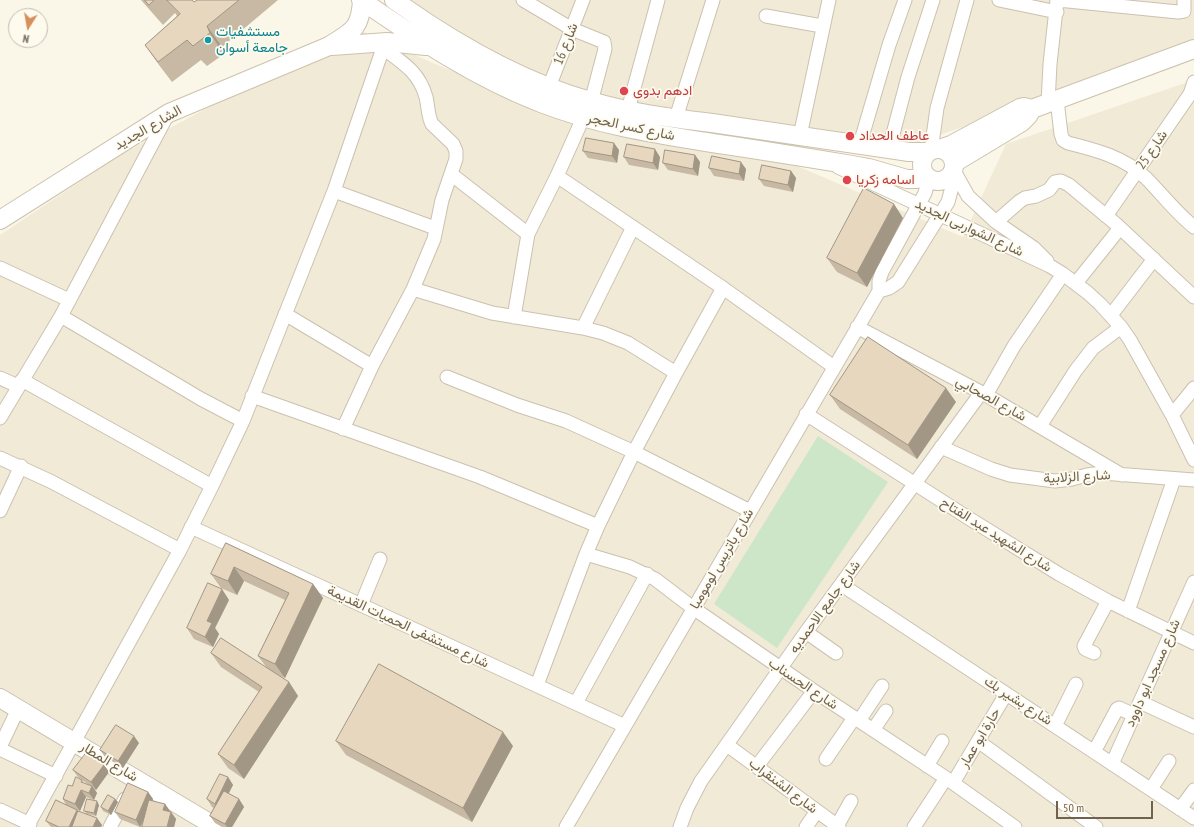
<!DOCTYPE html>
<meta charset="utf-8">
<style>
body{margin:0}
#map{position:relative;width:1194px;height:827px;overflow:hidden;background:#faf7e8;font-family:"PT Sans Narrow",sans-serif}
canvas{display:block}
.north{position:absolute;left:8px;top:8px;width:40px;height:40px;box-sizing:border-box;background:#fdfaee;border:1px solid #c5bdae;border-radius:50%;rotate:191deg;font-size:11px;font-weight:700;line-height:16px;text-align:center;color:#71624f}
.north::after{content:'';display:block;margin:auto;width:14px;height:18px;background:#d5905c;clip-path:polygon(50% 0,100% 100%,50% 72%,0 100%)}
.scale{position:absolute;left:1056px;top:801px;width:97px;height:18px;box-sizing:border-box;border:2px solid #71624f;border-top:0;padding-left:5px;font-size:12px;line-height:14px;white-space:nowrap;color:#71624f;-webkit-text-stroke:3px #fdfaee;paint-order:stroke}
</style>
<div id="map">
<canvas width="1194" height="827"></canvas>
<div class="north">N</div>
<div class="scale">50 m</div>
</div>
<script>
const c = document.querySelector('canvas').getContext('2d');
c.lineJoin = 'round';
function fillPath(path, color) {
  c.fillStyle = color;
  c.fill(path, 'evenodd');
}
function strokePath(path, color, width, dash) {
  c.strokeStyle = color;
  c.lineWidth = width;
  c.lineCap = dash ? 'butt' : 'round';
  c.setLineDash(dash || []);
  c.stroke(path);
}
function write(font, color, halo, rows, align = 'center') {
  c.font = font + ' "PT Sans Narrow",Vazirmatn,sans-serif';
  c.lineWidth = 3.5;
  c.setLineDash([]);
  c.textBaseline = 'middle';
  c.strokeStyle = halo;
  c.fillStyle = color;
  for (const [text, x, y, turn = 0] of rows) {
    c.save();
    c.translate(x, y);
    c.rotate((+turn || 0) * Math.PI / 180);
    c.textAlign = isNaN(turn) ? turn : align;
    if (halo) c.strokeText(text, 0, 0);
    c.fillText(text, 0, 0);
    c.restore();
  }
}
fillPath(new Path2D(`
 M411,0H1194V43L1111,69L969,125L915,143L725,115L570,95L476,42Z
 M355,28L433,63L586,126L790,163L963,237L1006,144L1194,80V827H0V235L120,155Z`), '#f1ead7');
fillPath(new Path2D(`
 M818,436L888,482L777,648L714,604Z`), '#cee6c8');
const street = new Path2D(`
 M523,0L572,29L604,42L605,49L591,102
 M999,0L1057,12
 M1058,0L1178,12L1184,11V0
 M766,16L822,26
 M549,87L583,0
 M1057,100L1061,134L1063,140L1068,143C1096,150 1124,157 1146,178C1162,194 1176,213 1194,227
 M1048,103L1050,64L1057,0
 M628,110L658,0
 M676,118L713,0
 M800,136L829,0
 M860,144L889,45L905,0
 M889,149L908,77L933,0
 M931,151L937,108L967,0
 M838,167L1050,266L1063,274L1088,293L1100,304L1121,327L1130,340L1172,415L1194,460
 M953,169L968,196L996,222L1034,248L1047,261
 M451,174L528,234
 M557,176L723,288L834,367
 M334,191L435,228
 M1106,216L1190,94L1194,82
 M996,222L1020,201L1025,198L1036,196L1049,190L1055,182L1061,181L1069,185L1116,224L1194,297
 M0,268L69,300
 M1076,283L1120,228
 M413,289L492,313L583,328L603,333L628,343L676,373
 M879,291L889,288L898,282L948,202L952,187L949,176
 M285,314L372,366
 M1111,315L1154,259
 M61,316L201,399L243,421
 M514,317L528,234L557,176L583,118
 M857,327L986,395L1122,475
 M583,328L633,227
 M447,377L517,405L566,421L634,452L750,511
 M0,378L18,386
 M22,380L212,486
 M986,395L1014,346L1063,274
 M252,396L480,477L598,526
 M806,414L970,519L1059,574L1108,601L1194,643
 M1172,415L1194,388
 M0,418L61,316L168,114
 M1040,426L1076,370L1093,348L1121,327
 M343,429L372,366L413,289L434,239L442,200L456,159V151L453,144L432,124C428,117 428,105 426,97C419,72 403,63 383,48
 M941,447L991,469L1010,475L1055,481L1072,479L1087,475L1102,473L1194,480
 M0,458L52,482L180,550
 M0,511L21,466
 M191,527L625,726
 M586,554L630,567L655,579L693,608L814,691L946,778L1015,827
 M842,585L1194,818
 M361,605L380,559
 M1128,611L1174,479
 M806,632L836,653
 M1094,653L1085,649L1084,646L1108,601
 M537,685L586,554L598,526L634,452L676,373L723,288
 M1140,702L1194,727
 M576,703L647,574
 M859,721L882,686
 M1055,726L1076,684
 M873,730L886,711
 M978,741L1096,827
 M727,745L839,827
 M0,747L18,709
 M0,749L56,776
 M1094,752L1117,709L1119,708L1134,715
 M826,759L854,718
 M1112,764L1194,582
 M757,766L814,691
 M927,766L942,741
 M953,783L1006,694
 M1151,789L1169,761
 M1180,809L1194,790
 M0,810L30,824
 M837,826L851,801
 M27,827L180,550L212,486L243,421L334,191L383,48L375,43
 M110,827L125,799
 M566,827L879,291V281L882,272L925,193L929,178
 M680,827L687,808L701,781L806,632L981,393
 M806,827L817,811
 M914,827L946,778`);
const secondary = new Path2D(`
 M361,0C418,39 476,78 541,103C595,124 649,133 706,142C754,149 803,157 852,165L869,168L907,179H917L927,177
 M394,0C454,43 519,81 590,101C630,113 671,118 712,123C771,132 830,140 889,149L909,152H929
 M332,46L387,42L426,46
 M939,149L951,145L1020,108L1024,107L1032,109L1194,49
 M922 165a16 16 0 1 1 32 0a16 16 0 1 1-32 0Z
 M954,163L1022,122L1028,116L1032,109
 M0,220L169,113L329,46C352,31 360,30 362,1
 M0,698L216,827`);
strokePath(street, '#cbc1af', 15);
strokePath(secondary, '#cdc2ad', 20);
strokePath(street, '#fff', 13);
strokePath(secondary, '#fff', 18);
fillPath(new Path2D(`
 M141,0H192L194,2L197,0H278L222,47L224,54L207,66L201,60L172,82L159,65L145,45L177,16L175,13L163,25Z
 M619,150L617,163L588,158L583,151Z
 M695,155L700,162L698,176L668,170L663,163Z
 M624,157H660L658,170L629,165Z
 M709,168L746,169L744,181L714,176Z
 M791,171L796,178L793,192L764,186L759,179Z
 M903,218L867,287L837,272L827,258Z
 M830,395L956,402L917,459L840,409Z
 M226,543L313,584L323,598L285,678L275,674L289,682L298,696L244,779L228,768L218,754L259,692L221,667L211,653L267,668L258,656L285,600L244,581L237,595L221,588L211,574Z
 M229,600L215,628L219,634L213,647L194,639L187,628Z
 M336,741L513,746L472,822L346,755Z
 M139,743L123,768L105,757L100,750Z
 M104,765L109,772L96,790L94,788L97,793L94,800L86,797L80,811L78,810V811L87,814L84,811L99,805L96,816L87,814L102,825L101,827H51L46,821L66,805L63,799L72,786L82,780L84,783L89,785L78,777L73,770Z
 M228,777L233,785L228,793L239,799L244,807L232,827H222L215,823L210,816L214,808L212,807L207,799Z
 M148,792L153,799L152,801L165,804L170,811V812H171L176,819L174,827H142L143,822L141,827H140L120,819L115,812Z
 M115,799L118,802L111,815L103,811L101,807Z`), '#c7b9a3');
fillPath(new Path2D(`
 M207,26L222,47L224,54L210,33Z
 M614,143L619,150L617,163L612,156Z
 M655,149L660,157L658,170L653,163Z
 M695,155L700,162L698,176L693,169Z
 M741,162L746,169L744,181L739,174Z
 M791,171L796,178L793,192L788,185Z
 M894,204L903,218L867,287L857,273Z
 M946,388L956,402L917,459L908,445Z
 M234,567L244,581L237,595L228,581Z
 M313,584L323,598L285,678L275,664Z
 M222,589L229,600L215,628L219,634L213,647L205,637L207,621Z
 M289,682L298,696L244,779L234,765Z
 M503,732L513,746L472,822L463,808Z
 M134,736L139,743L123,768L118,761Z
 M104,765L109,772L96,790L91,782Z
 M228,777L233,785L220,811L215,804Z
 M92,786L97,793L94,800L89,793Z
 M81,790L86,797L80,811L75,804Z
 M148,792L153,799L140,827L136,820Z
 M115,799L118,802L111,815L108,811Z
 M239,799L244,807L232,827H227L225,824Z
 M97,801L99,805L96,816L94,813Z
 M165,804L170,811L168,817L163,810Z
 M77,810L82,817L78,827H69Z
 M171,812L176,819L174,827H167Z
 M97,818L102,825L101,827H93Z`), '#a29685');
const building = new Path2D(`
 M145,0H154L149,5Z
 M167,0H192L194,2L197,0H239L207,26L210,33L193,46L187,40L158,62L145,45L180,14Z
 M586,138L614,143L612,156L583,151Z
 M627,144L655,149L653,163L624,157Z
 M665,150L695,155L693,169L663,163Z
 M712,156L741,162L739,174L709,168Z
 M762,165L791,171L788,185L759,179Z
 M864,188L894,204L857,273L827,258Z
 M868,337L946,388L908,445L830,395Z
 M226,543L313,584L275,664L258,656L289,593L234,567L228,581L211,574Z
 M208,583L222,589L207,621L212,623L205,637L187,628Z
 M221,638L289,682L234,765L218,754L262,687L211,653Z
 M379,664L503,732L463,808L336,741Z
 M116,725L134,736L118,761L100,750Z
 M87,752L104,765L91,782L73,770Z
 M220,774L228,777L215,804L207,799Z
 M76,777L82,780L81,782L92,786L89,793L81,790L75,804L63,799L68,785L72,786Z
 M128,783L148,792L136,820L115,812Z
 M224,791L239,799L225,824L210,816Z
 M108,795L115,799L108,811L101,807Z
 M87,799L97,801L94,813L84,811Z
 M56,800L77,810L69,827H59L46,821Z
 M149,800L165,804L163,810L171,812L167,827H142Z
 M78,811L97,818L93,827H72Z`);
fillPath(building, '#e7d7be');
strokePath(building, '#a29685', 1);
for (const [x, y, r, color] of [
 [208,40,4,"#0f9aa8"],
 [624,91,5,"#e0444e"],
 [850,136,5,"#e0444e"],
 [847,180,5,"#e0444e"]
]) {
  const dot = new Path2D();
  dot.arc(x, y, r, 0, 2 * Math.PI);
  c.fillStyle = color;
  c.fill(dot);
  strokePath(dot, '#fdfaee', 1.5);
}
write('14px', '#0d838f', '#fdfaee', [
 ["مستشفيات",216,32],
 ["جامعة أسوان",216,48]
], 'left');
write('14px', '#71624f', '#fdfaee', [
 ["شارع 16",566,44,-68],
 ["شارع كسر الحجر",631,127,12],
 ["الشارع الجديد",148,128,-30],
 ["شارع 25",1152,150,-56],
 ["شارع الشواربى الجديد",969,228,25],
 ["شارع الصحابي",991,399,29],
 ["شارع الزلابية",1077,477,-3],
 ["شارع الشهيد عبد الفتاح",996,535,32],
 ["شارع باتريس لومومبا",722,559,-60],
 ["شارع جامع الاحمديه",825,607,-54],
 ["شارع مستشفى الحميات القديمة",408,627,25],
 ["شارع مسجد ابو داوود",1153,673,-66],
 ["شارع الحسناب",803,684,34],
 ["شارع بشير بك",1018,701,33],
 ["حارة ابو عمار",980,738,-59],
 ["شارع المطار",109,762,31],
 ["شارع الشنقراب",783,786,37]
]);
write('14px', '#be3a42', '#fdfaee', [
 ["ادهم بدوى",633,91],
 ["عاطف الحداد",859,136],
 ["اسامه زكريا",856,180]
], 'left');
</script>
